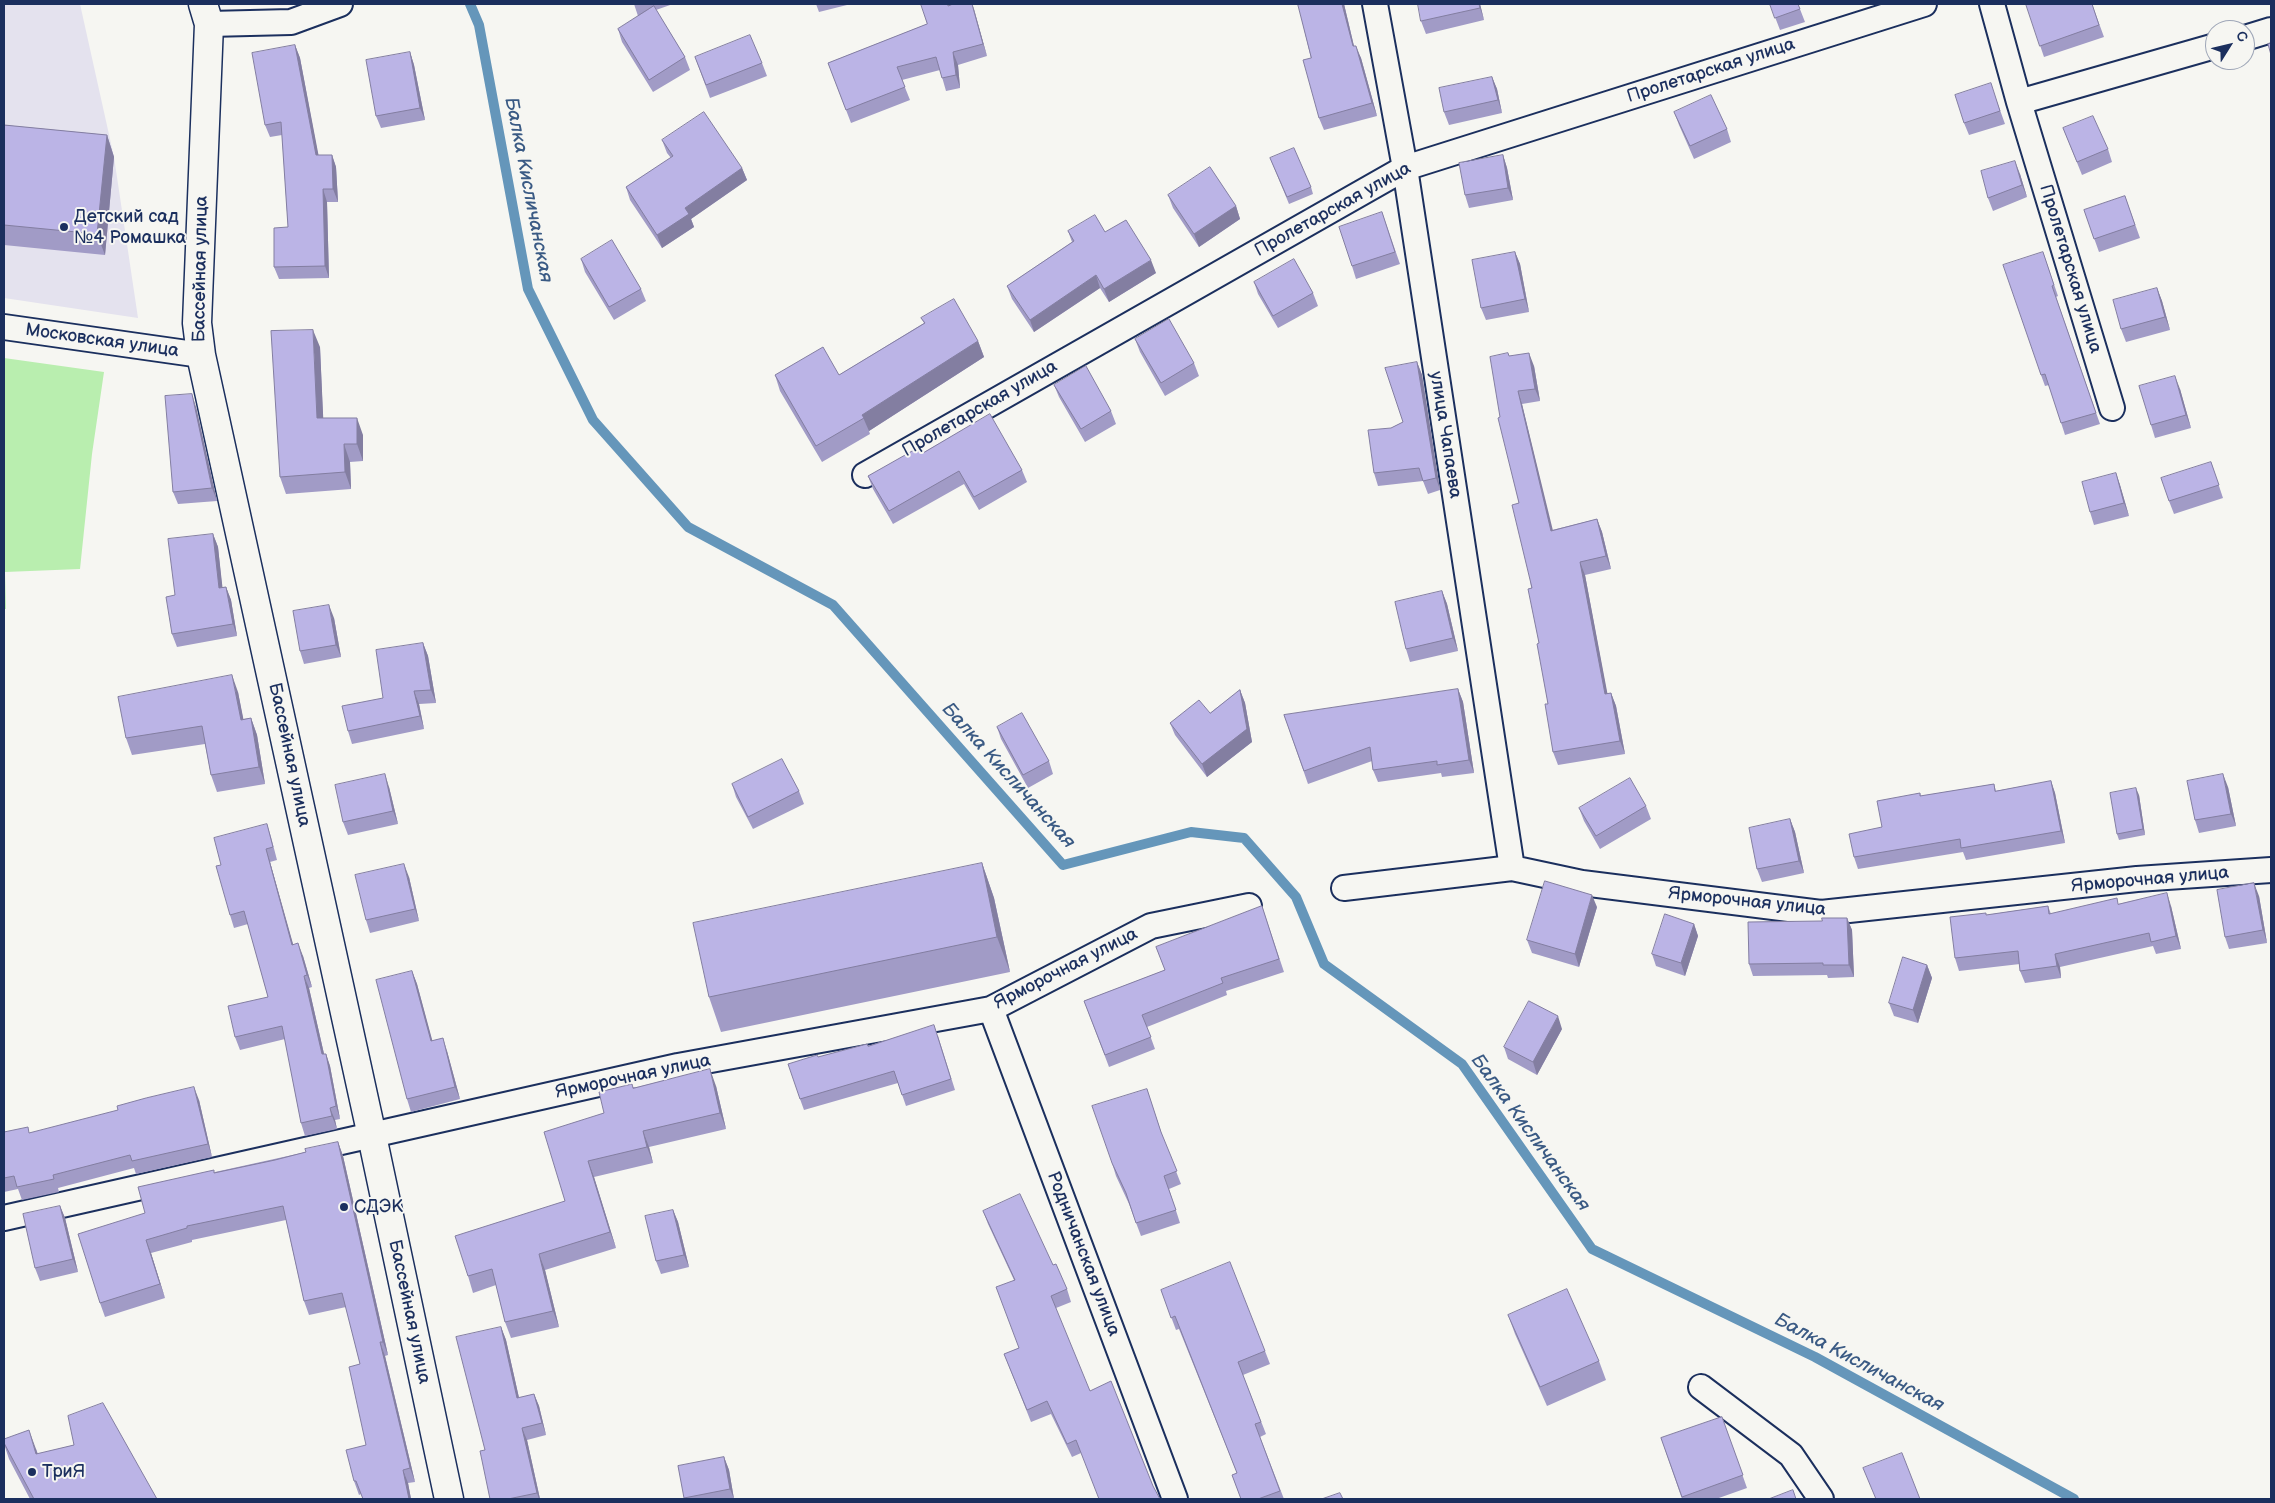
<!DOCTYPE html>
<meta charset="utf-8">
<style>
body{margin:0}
#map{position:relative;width:2275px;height:1503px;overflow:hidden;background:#f6f6f2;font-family:"Balsamiq Sans",sans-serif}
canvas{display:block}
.frame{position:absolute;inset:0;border:5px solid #1b2f5e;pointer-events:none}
.north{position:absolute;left:2205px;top:20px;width:50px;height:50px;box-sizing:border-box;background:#f6f6f2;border:1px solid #9ea6b7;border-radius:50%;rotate:54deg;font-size:14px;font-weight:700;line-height:20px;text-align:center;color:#1b2f5e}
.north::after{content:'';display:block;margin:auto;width:18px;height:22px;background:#1b2f5e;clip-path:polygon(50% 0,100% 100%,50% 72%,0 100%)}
</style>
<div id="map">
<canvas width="2275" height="1503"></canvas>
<div class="frame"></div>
<div class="north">С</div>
</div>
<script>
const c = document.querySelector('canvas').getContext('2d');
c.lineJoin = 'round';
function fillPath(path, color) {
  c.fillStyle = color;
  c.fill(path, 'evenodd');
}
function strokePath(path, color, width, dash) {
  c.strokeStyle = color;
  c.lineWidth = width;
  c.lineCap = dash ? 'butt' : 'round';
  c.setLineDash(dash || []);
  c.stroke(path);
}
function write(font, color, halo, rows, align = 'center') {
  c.font = font + ' "Balsamiq Sans",sans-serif';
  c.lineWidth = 4;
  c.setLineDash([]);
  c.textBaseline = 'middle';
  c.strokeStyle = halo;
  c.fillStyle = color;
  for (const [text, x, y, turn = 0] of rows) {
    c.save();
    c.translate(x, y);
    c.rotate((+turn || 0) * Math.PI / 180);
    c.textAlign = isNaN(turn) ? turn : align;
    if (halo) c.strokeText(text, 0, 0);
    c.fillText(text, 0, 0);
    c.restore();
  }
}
fillPath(new Path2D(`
 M4,4H80L114,157L138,318L4,298Z`), '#e4e2ee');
fillPath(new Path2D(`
 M4,358L104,372L92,454L80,569L5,572L6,609H4Z`), '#b9eeaf');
strokePath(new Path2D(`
 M470,4L479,25L528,289L593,420L688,527L833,605L1063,865L1191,832L1244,838L1296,897L1324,964L1462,1064L1592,1249L1815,1357L2074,1499`), '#6596ba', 10);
const minor = new Path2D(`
 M1375,4L1405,168L1512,868
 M1992,4L2019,102L2112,408
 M209,24L291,22L340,4
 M2245,38L2271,30
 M2019,102L2215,46
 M4,327L201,355
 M865,475L1405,168L1924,4
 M1344,888L1512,868L1582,883L1821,913L2137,879L2271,870
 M991,1009L1175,1499
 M4,1218L678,1066L991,1009L1151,926L1249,906
 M1701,1387L1791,1455L1821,1499`);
const tertiary = new Path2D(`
 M203,4L209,24L197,323L201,355L372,1136L449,1499`);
strokePath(minor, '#1b2f5e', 28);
strokePath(tertiary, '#1b2f5e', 31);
strokePath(minor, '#f6f6f2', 24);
strokePath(tertiary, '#f6f6f2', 28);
fillPath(new Path2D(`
 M634,4H673L656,10L685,57L690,70L653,92L622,42L618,29L638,16Z
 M816,4H851L819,12Z
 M951,4H972L987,56L958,65L960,88L946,91L940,70L902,80L910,100L851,123L828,63L927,24Z
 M1298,4H1344L1354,46L1361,58L1377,116L1324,130L1319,118L1311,58Z
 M1480,4L1484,20L1426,34L1421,21Z
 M1770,4H1798L1805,22L1780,30Z
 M2026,4H2092L2104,37L2044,57Z
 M295,45L300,58L318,155H332L336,167L338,202H327L329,278L279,279L274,267L288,227L282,135L270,137L265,125Z
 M410,52L414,65L425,120L381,128L376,116Z
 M695,57L762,63L767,76L710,98Z
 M1492,77L1497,89L1502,113L1449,125L1444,112Z
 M1995,96L2005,124L1969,135L1964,123Z
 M1674,112L1727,129L1731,142L1694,159L1679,125Z
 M4,125L107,135L114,157L105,255L4,245Z
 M2063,128L2108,149L2112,162L2082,175Z
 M662,140L742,168L747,180L691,219L694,227L662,248L630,200L626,187L671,158L667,153Z
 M1503,155L1507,168L1513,200L1469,208L1465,195Z
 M1270,158L1311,187L1313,194L1289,204Z
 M2020,174L2027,197L1993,211L1988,198Z
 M1168,195L1236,206L1240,219L1199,247L1173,208Z
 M2125,196L2140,238L2099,252L2084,210Z
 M1382,212L1400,264L1356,279L1352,266Z
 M1068,231L1105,232L1156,273L1109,302L1100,288L1034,332L1012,299L1007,286L1072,242Z
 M1515,252L1520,264L1529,312L1486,320L1481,308Z
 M2043,252L2058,296L2056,297L2100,424L2065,435L2049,385L2045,386L2041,375Z
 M581,259L641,289L646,301L614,320L585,272Z
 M1254,282L1313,293L1318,306L1278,328L1258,294Z
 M2157,288L2162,301L2170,330L2126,342L2121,329Z
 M921,318L978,341L984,357L869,431L870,434L822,462L780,391L775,375H839L924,323Z
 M1135,339L1194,363L1199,376L1165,396L1140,352Z
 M320,347L323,418L363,435V461L350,462L351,489L286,494L280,477Z
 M1509,356L1534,366L1540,401L1522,404L1552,530L1597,519L1602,532L1611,569L1585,575L1607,694L1611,693L1616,706L1625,754L1558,765L1553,752L1548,704L1519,503L1500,417Z
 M1417,362L1422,375L1440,490L1428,494L1423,481L1378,486L1374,473L1391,428L1403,422Z
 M1054,385L1111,411L1116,424L1085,442L1059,397Z
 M2180,389L2191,428L2155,438L2151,425Z
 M196,407L217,501L178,504L173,492Z
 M924,452L1022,470L1027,482L979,510L964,484L893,524L873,489L868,476Z
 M2211,462L2223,498L2174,514L2169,501Z
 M2116,473L2120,485L2129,516L2094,525L2090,512Z
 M213,534L218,547L222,587H226L231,600L237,636L177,647L172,634L175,595Z
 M1442,591L1447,604L1458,651L1410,662L1406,649Z
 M334,618L341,657L304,664L300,651Z
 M423,643L428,656L436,703L419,704L424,729L352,744L348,731L383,698Z
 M1458,689L1463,702L1474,773L1442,777L1441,773L1378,782L1373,770L1372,761L1308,784L1284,715Z
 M1240,690L1245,703L1252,742L1207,777L1175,735L1170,723L1210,713Z
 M238,692L243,719L251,718L257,735L265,784L217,792L211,775L205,744L132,755L126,738Z
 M997,727L1049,761L1053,774L1028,788L1001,739Z
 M2051,781L2055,793L2065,843L1966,860L1963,852L1858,869L1854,857L1882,827L1920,793L1921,796L1994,784L1996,791Z
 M732,784L799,791L804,804L753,829L736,797Z
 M389,787L398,824L348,835L343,822Z
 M2228,787L2236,826L2199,833L2195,820Z
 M2139,795L2145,835L2119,840L2117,834Z
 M1646,806L1651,819L1600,849L1584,821L1579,808Z
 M1790,819L1795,832L1804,873L1762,882L1757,869Z
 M267,824L271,837L277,860L270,862L293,945L303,956L312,987L309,988L324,1054H326L330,1066L340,1119L335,1120L337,1129L305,1136L301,1123L285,1039L240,1050L235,1037L268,997L248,924L234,928L230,915L221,865Z
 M982,863L994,898L1010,972L721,1032L709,997Z
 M409,877L419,921L370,933L366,920Z
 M2259,896L2267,943L2229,949L2225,937Z
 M2119,904L2171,906L2181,949L2156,954L2153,946L2060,967L2061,978L2025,983L2020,971V964L1959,971L1955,958L1986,913V915L2048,906L2051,914Z
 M1262,906L1284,972L1226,991L1227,995L1147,1027L1155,1049L1109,1067L1084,1001L1165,970L1156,947Z
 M1597,907L1579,967L1532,953L1527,940Z
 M1847,918L1852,930L1854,977L1828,978L1827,975L1753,976L1749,964L1822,921Z
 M1694,924L1698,936L1685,976L1656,966L1652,954Z
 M1927,965L1932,978L1918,1023L1894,1016L1889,1003Z
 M412,971L417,984L432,1041L447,1051L460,1099L411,1112L407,1099Z
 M1562,1029L1537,1075L1508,1059L1504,1047Z
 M938,1036L955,1090L906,1106L898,1083L804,1110L800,1099L818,1057L868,1046Z
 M716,1086L726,1129L649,1147L653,1163L594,1177L616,1248L545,1270L559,1327L511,1338L505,1322L496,1285L473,1293L468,1276L565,1201L604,1113L633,1087Z
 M1147,1089L1163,1138L1181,1184L1169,1189L1180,1223L1141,1236L1129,1204L1116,1176L1112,1163Z
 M199,1100L212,1157L136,1174L134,1168L58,1188L59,1192L22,1200L18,1189L4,1192V1132L30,1133Z
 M338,1142L343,1156L388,1355L385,1356L415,1482L408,1483L411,1499H363L361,1494L359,1495L354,1481L366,1445L360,1364L346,1307L309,1315L304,1301L286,1220L192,1240V1242L151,1253L165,1298L105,1317L100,1303L145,1213L215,1172L306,1152Z
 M60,1206L65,1218L78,1272L40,1281L35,1268Z
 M673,1210L678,1222L689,1267L661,1274L656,1261Z
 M983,1211L1053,1265L1067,1289L1071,1302L1056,1308L1081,1453L1072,1457L1051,1414L1031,1422L1004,1354L1019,1348L1014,1280L988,1224Z
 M1161,1290L1265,1351L1270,1364L1243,1375L1266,1434L1260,1437L1284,1499H1241L1232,1475L1237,1473L1179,1329L1176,1330Z
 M1508,1315L1599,1361L1606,1380L1547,1406L1515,1334Z
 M501,1327L506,1340L519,1398L534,1394L539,1406L546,1435L527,1440L540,1499H490L485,1450Z
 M1722,1417L1747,1488L1716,1499H1682L1661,1438Z
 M4,1439L36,1449L38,1454L74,1445L157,1499H30L9,1459L4,1444Z
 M724,1457L729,1470L734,1499H685L678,1466Z`), '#a19bc6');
fillPath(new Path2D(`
 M972,4L974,9L987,56L983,44Z
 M1342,4H1344L1357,59L1353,46Z
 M1479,4H1480L1484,20L1480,8Z
 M295,45L300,58L321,168L316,155Z
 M1356,46L1361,58L1377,116L1372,103Z
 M410,52L414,65L425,120L420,108Z
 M953,52L958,65L960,88L956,75Z
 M1492,77L1497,89L1502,113L1498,100Z
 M107,135L114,157L105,255L97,234Z
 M332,155L336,167L338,202L333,189Z
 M1503,155L1507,168L1513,200L1508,188Z
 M2015,161L2020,174L2027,197L2022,185Z
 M742,168L747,180L691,219L694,227L662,248L657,235L685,208Z
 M323,189L327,202L329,278L325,266Z
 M1236,206L1240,219L1199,247L1194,234Z
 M1515,252L1520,264L1529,312L1525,299Z
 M1151,260L1156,273L1109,302L1104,289Z
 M1096,275L1100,288L1034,332L1030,320Z
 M2157,288L2162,301L2170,330L2165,317Z
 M313,330L320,347L324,435L317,418Z
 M978,341L984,357L869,431L862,415Z
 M1529,353L1534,366L1540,401L1535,389Z
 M1417,362L1422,375L1440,490L1436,478Z
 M2175,376L2180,389L2191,428L2186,415Z
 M1518,391L1522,404L1556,543L1551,531Z
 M192,394L196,407L217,501L212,488Z
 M357,418L363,435V461L357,444Z
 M344,444L350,462L351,489L345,472Z
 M2116,473L2120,485L2129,516L2124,503Z
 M1597,519L1602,532L1611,569L1606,556Z
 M213,534L218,547L224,601L219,588Z
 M1580,562L1585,575L1610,707L1605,694Z
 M226,587L231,600L237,636L233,624Z
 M1442,591L1447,604L1458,651L1453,638Z
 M329,605L334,618L341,657L336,645Z
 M423,643L428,656L436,703L431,690Z
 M232,675L238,692L247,737L241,720Z
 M1458,689L1463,702L1474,773L1469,760Z
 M1240,690L1245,703L1252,742L1207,777L1202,764Z
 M414,691L419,704L424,729L420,716Z
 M1611,693L1616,706L1625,754L1620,741Z
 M251,718L257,735L265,784L259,767Z
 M385,774L389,787L398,824L393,811Z
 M2223,774L2228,787L2236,826L2231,814Z
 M2051,781L2055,793L2065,843L2061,831Z
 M2136,788L2139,795L2145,835L2143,829Z
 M1790,819L1795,832L1804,873L1799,861Z
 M266,849L270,862L297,958L292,945Z
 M982,863L994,898L1010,972L997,937Z
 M404,864L409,877L419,921L415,909Z
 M2254,883L2259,896L2267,943L2263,930Z
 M2167,893L2171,906L2181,949L2176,936Z
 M1592,895L1597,907L1579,967L1575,954Z
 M1847,918L1852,930L1854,977L1849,965Z
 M1694,924L1698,936L1685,976L1681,963Z
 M298,943L303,956L312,987L307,975Z
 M2055,954L2060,967L2061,978L2057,966Z
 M1927,965L1932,978L1918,1023L1913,1010Z
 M412,971L417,984L436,1054L431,1041Z
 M304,976L309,988L327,1067L322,1054Z
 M1558,1016L1562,1029L1537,1075L1533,1062Z
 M443,1038L447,1051L460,1099L455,1087Z
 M326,1054L330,1066L340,1119L336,1106Z
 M710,1069L716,1086L726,1129L720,1113Z
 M194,1087L199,1100L212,1157L208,1144Z
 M330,1108L335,1120L337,1129L332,1116Z
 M643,1131L649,1147L653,1163L647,1147Z
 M338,1142L343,1156L388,1355L383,1342Z
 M588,1161L594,1177L616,1248L610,1232Z
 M60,1206L65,1218L78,1272L73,1259Z
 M673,1210L678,1222L689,1267L684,1255Z
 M146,1240L151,1253L165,1298L160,1284Z
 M539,1254L545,1270L559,1327L553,1311Z
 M501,1327L506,1340L522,1411L517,1398Z
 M380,1342L385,1356L415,1482L410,1468Z
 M534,1394L539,1406L546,1435L542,1423Z
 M522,1428L527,1440L540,1499H539L537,1493Z
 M29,1430L36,1449L43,1473L36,1454Z
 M724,1457L729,1470L734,1499L730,1489Z
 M403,1470L408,1483L411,1499H409Z`), '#837ea1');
const building = new Path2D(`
 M921,4H948V6L953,4H972L983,44L953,52L956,75L942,78L936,57L897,67L905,87L846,110L828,63L927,24Z
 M1298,4H1342L1353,46H1356L1372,103L1319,118L1303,60L1311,58Z
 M1418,4H1479L1480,8L1421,21Z
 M1770,4H1798L1800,9L1775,18Z
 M2026,4H2092L2099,25L2040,46Z
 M654,6L685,57L649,80L618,29Z
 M750,35L762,63L706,85L695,57Z
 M2271,43V55L2268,44Z
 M295,45L316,155H332L333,189H323L325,266L274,267V228L288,227L281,122L265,125L252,53Z
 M410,52L420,108L376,116L366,60Z
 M1492,77L1498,100L1444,112L1439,88Z
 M1991,83L2000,111L1964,123L1955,95Z
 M1711,95L1727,129L1690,146L1674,112Z
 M704,112L742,168L685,208L689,214L657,235L626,187L673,156L662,140Z
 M2093,116L2108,149L2077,162L2063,128Z
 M4,125L107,135L97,234L4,225Z
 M1294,148L1311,187L1287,197L1270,158Z
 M1503,155L1508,188L1465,195L1459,163Z
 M2015,161L2022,185L1988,198L1981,171Z
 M1210,167L1236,206L1194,234L1168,195Z
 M2125,196L2135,225L2094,239L2084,210Z
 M1382,212L1395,252L1352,266L1339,227Z
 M1095,215L1105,232L1126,220L1151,260L1104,289L1096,275L1030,320L1007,286L1074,241L1068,231Z
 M612,240L641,289L609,307L581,259Z
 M1515,252L1525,299L1481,308L1472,260Z
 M2043,252L2054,285L2052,286L2096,413L2061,423L2045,374L2041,375L2003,265Z
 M1294,259L1313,293L1273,316L1254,282Z
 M2157,288L2165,317L2121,329L2113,300Z
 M954,299L978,341L862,415L864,418L816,446L775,375L823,347L839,375L925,323L921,318Z
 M1169,319L1194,363L1161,383L1135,339Z
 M313,330L317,418H357V444H344L345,472L280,477L271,331Z
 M1508,353L1509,356L1529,353L1535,389L1518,391L1551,531L1597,519L1606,556L1580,562L1605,694L1611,693L1620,741L1553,752L1545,704H1548L1537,644L1539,643L1528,589L1532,588L1512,505L1519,503L1498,418L1500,417L1490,357Z
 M1417,362L1436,478L1423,481L1419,468L1374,473L1368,430L1391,428L1403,422L1385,368Z
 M1086,366L1111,411L1081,429L1054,385Z
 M2175,376L2186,415L2151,425L2139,386Z
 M192,394L212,488L173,492L165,396Z
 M990,414L1022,470L974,497L959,471L889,511L868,476L921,446L924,452Z
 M2211,462L2219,485L2169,501L2161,478Z
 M2116,473L2124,503L2090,512L2082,482Z
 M213,534L219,588L226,587L233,624L172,634L166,597L175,595L168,539Z
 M1442,591L1453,638L1406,649L1395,602Z
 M329,605L336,645L300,651L293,611Z
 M423,643L431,690L414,691L420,716L348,731L342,706L383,698L376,650Z
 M232,675L241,720L251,718L259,767L211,775L202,726L126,738L118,697Z
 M1458,689L1469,760L1437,765V761L1373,770L1370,747L1304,771L1284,715Z
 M1240,690L1247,729L1202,764L1170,723L1199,700L1210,713Z
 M1022,713L1049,761L1023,775L997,727Z
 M782,759L799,791L748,817L732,784Z
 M385,774L393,811L343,822L335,785Z
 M2223,774L2231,814L2195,820L2187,781Z
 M1630,778L1646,806L1596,836L1579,808Z
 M2051,781L2061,831L1961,848L1960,839L1854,857L1849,834L1882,827L1877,801L1920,793V796L1994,784L1995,791Z
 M2136,788L2143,829L2117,834L2110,793Z
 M1790,819L1799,861L1757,869L1749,828Z
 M267,824L273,847L266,849L292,945L298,943L307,975L304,976L322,1054H326L336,1106L330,1108L332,1116L301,1123L282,1026L235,1037L228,1006L268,997L244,911L230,915L216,866L221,865L214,838Z
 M982,863L997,937L709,997L693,923Z
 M404,864L415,909L366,920L355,875Z
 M1545,881L1592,895L1575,954L1527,940Z
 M2254,883L2263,930L2225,937L2217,890Z
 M2167,893L2176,936L2151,942L2149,933L2055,954L2057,966L2020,971L2018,951L1955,958L1950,917L1986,913V915L2048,906L2049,914L2117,898L2118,904Z
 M1262,906L1279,959L1221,978L1223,983L1142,1015L1151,1037L1105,1055L1084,1001L1165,970L1156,947Z
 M1665,914L1694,924L1681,963L1652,954Z
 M1822,918H1847L1849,965H1823V963L1749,964L1748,922L1822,921Z
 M1903,957L1927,965L1913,1010L1889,1003Z
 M412,971L431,1041L443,1038L455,1087L407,1099L376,980Z
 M1529,1001L1558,1016L1533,1062L1504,1047Z
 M934,1025L951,1079L902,1095L894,1071L800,1099L788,1064L817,1055L818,1057L867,1044L868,1046Z
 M710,1069L720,1113L643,1131L647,1147L588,1161L610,1232L539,1254L553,1311L505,1322L492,1269L468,1276L455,1236L565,1201L544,1132L604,1113L599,1092L632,1084L633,1088Z
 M194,1087L208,1144L132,1161L130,1155L53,1175L54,1179L17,1187L14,1176L4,1178V1132L28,1127L29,1133L118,1110L117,1106L146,1098Z
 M1147,1089L1161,1132L1177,1171L1164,1176L1176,1210L1136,1223L1126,1193L1112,1163L1092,1106Z
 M338,1142L383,1342H380L410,1468L403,1470L409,1499H363L356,1481H354L346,1450L366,1445L349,1367L360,1364L342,1293L304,1301L283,1206L187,1226V1228L146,1240L160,1284L100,1303L78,1234L145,1213L138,1187L214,1170V1173L275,1160L306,1152L305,1149Z
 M1020,1194L1053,1265L1056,1264L1067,1289L1051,1296L1090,1391L1111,1381L1153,1486L1160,1499H1099L1076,1440L1067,1444L1047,1401L1027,1410L1004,1354L1019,1348L996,1287L1015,1280L983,1211Z
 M60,1206L73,1259L35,1268L23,1214Z
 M673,1210L684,1255L656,1261L645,1216Z
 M1230,1262L1265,1351L1238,1362L1261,1422L1255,1424L1280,1491L1258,1499H1241L1232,1475L1237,1473L1175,1316L1171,1318L1161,1290Z
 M1567,1289L1599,1361L1540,1387L1508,1315Z
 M501,1327L517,1398L534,1394L542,1423L522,1428L537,1493L508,1499H490L480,1451L485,1450L456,1337Z
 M103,1403L157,1499H34L4,1443V1439L29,1430L36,1454L74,1445L68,1416Z
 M1722,1417L1743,1475L1682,1497L1661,1438Z
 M1902,1453L1920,1499H1876L1863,1468Z
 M724,1457L730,1489L684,1498L678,1466Z
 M1793,1490L1796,1499H1769Z
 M1340,1493L1343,1499H1322Z`);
fillPath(building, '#bbb4e6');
strokePath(building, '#837ea1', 1);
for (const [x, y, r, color] of [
 [64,227,5,"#1b2f5e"],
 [344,1207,5,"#1b2f5e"],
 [32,1472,5,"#1b2f5e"]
]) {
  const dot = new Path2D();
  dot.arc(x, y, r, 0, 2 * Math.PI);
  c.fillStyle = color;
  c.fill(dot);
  strokePath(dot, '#f6f6f2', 2);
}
write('18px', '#1b2f5e', '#f6f6f2', [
 ["Пролетарская улица",1711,71,-18],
 ["Пролетарская улица",1333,210,-29],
 ["Бассейная улица",201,269,-89],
 ["Пролетарская улица",2070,269,73],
 ["Московская улица",102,341,8],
 ["Пролетарская улица",980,409,-30],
 ["улица Чапаева",1445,435,81],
 ["Бассейная улица",289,755,78],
 ["Ярморочная улица",2150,880,-5],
 ["Ярморочная улица",1747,902,6],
 ["Ярморочная улица",1066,969,-27],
 ["Ярморочная улица",633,1077,-12],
 ["Родничанская улица",1083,1254,69],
 ["Бассейная улица",409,1312,78]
]);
write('18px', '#1b2f5e', '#f6f6f2', [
 ["Детский сад",74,217],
 ["№4 Ромашка",74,238],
 ["СДЭК",354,1207],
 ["ТриЯ",42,1472]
], 'left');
write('italic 19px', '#3a5a84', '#f6f6f2', [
 ["Балка Кисличанская",528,190,79],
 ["Балка Кисличанская",1008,776,48],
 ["Балка Кисличанская",1530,1133,54],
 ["Балка Кисличанская",1859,1363,28]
]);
</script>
